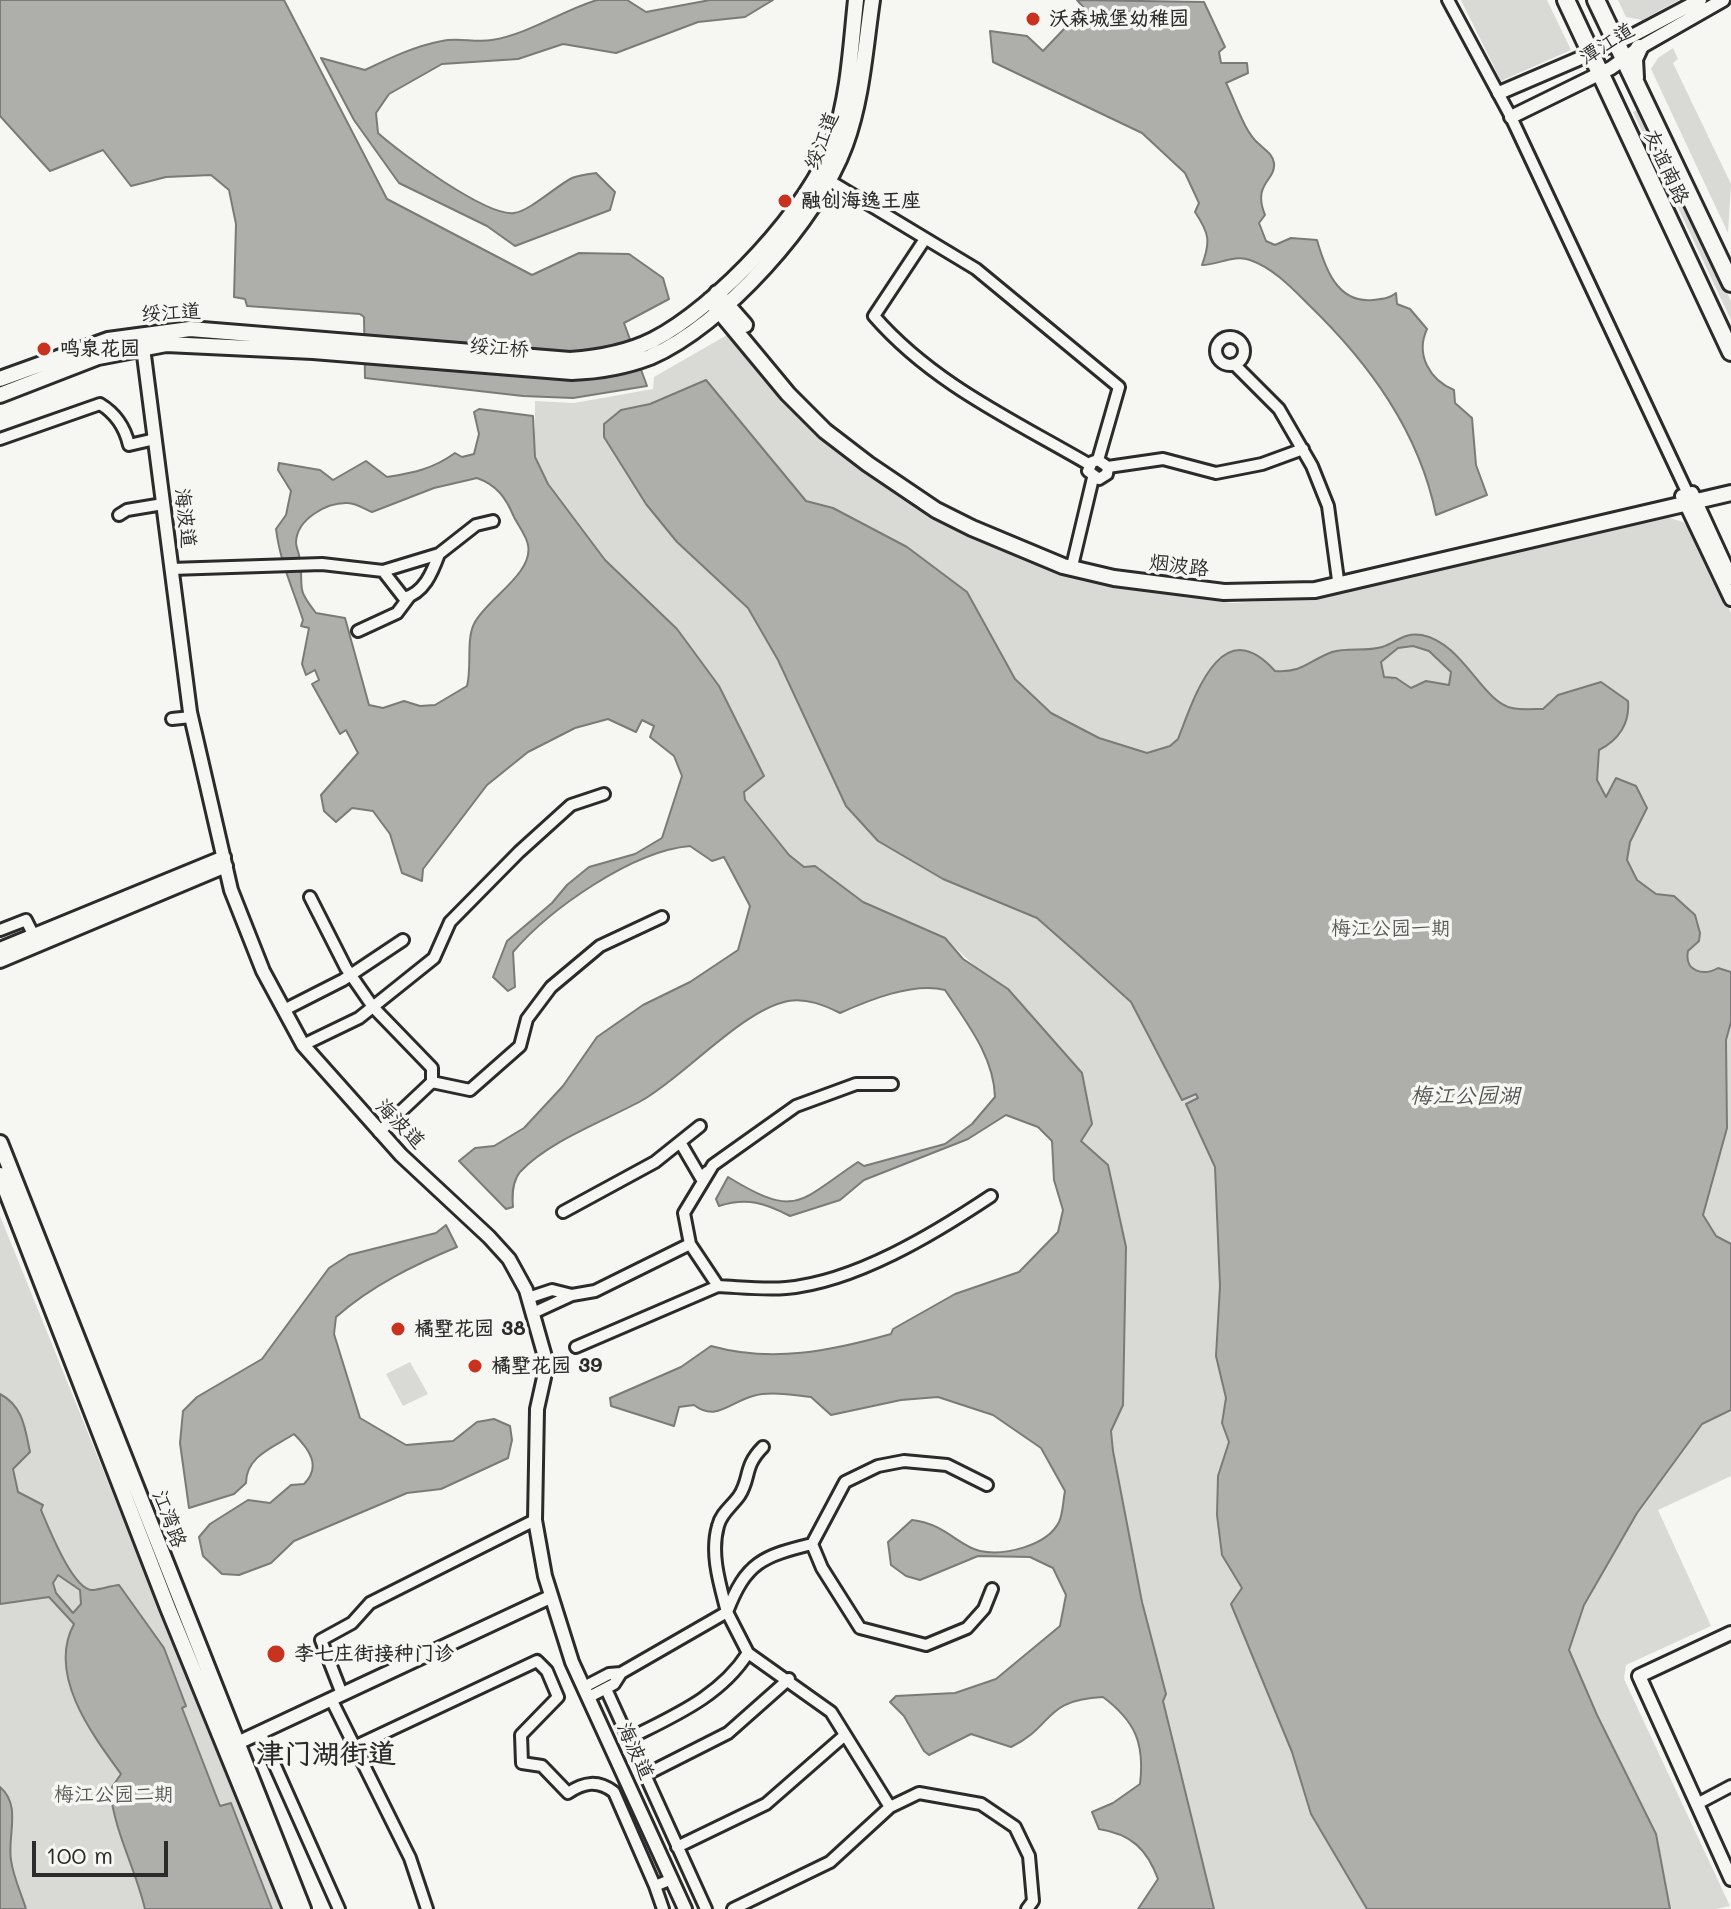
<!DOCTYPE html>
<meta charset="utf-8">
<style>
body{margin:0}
#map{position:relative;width:1731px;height:1909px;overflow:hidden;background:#f6f6f2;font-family:Mali,sans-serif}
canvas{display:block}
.scale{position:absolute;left:32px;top:1841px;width:136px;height:36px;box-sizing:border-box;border:4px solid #2b2b2b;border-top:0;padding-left:10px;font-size:24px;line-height:28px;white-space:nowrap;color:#2b2b2b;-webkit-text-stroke:6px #f6f6f2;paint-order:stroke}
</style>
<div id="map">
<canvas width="1731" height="1909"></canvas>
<div class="scale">100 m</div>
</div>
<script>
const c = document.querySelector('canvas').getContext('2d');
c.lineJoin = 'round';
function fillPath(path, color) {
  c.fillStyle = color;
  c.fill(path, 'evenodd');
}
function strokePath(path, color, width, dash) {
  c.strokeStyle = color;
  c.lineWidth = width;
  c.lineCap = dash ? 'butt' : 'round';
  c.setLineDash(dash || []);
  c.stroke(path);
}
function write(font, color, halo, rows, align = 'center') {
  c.font = font + ' Mali,"LXGW WenKai TC",sans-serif';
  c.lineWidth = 7;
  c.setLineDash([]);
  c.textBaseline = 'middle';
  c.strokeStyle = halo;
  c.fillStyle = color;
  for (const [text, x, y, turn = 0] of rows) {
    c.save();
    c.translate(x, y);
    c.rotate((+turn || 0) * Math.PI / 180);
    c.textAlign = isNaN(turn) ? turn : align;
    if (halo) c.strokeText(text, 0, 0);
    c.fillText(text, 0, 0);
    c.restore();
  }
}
fillPath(new Path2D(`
 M1461,0H1547L1571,50L1501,81Z
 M1618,0H1679L1642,20L1626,17Z
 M1673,48L1678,59L1673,63L1731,184L1728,233L1651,69L1658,58Z
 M1640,108L1731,301V320L1633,112Z
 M727,335L734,337L867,472L966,534L1052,567L1145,591L1232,603L1306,599L1663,516L1683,522L1695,535L1731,613V1476L1658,1510L1711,1626L1626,1665L1624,1679L1730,1906L1716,1909H1214L1163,1701L1166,1694L1142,1602L1113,1451L1111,1431L1123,1405L1126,1247L1108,1165L1081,1141L978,969L945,938L863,902L804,867L789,855L745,800L744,792L764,776L719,686L677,629L605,560L548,484L535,457V401L574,403L653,389L654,377Z
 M0,1216L281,1909H0Z
 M410,1362L428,1394L403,1406L386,1374Z`), '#d9d9d5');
const water = new Path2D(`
 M0,0H284L387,199L532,275L579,253L629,254L663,278L669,299L624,323L647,386L573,398L523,396L365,378L364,317L360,314L247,306L245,299L234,297L236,224L229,190L211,175L166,177L131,186L103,150L50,171L0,116Z
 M597,0H627L646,12L710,0H773L745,17L698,22L616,53L563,44L518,59L442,64L389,94L376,113L378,133C400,153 487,217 514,213C530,211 556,186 572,178C579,175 588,174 596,173L615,192L610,210L515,246L487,226L399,183L354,120L321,58L365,70C390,58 415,46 442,41C458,37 475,43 492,40C529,34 561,11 597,0Z
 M1077,0L1204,2L1225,47L1219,52L1221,63H1247L1248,73L1226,83C1235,100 1244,132 1259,144C1265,150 1272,153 1274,163C1276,181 1252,183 1265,215L1259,223L1266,241L1275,245L1291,238L1317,240C1325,268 1337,303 1372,300C1381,299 1389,299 1396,293L1397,304L1410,309L1427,329C1415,355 1430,380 1454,390L1455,403L1472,418L1476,465L1487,495L1436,515C1419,431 1369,363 1308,304C1291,287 1273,268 1250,260C1234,254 1218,265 1202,265C1211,241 1209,233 1195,212L1199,203L1185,173L1142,133L993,62L990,31L1027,36L1043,51L1084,8Z
 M706,380L806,501L833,508L907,547L967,592L1015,679L1051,713L1099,738L1147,753L1170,746L1178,739C1194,698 1221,610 1275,671C1303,673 1308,661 1332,652C1347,647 1366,652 1382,647C1397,642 1404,632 1422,635C1463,643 1482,702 1512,708C1521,710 1534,709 1543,709L1558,695L1601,682L1628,701C1630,723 1619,740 1599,750L1597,780L1606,797L1616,778L1636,786L1647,808L1630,842L1627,860L1637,880L1656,894L1674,896L1695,915L1700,933L1699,941L1688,951C1684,972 1704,976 1718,968L1731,972V1022L1726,1040L1727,1128L1703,1215L1716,1236L1731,1244V1410L1702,1424L1637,1513L1584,1605L1569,1650L1597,1715L1656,1834L1670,1909H1367L1311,1814L1292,1752L1231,1604L1242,1588L1222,1555L1217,1515L1218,1476L1229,1442L1222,1423L1226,1398L1216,1356L1220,1286L1215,1167L1186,1104L1198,1098L1196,1094L1182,1100L1131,1002L1079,955L1037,918L943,879L878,841L846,806L778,660L748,608L677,542L646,504L604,437V424L621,410L650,404ZM1413,646L1429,651L1451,672L1449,685L1426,681L1411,688L1396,678L1384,677L1381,662L1398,648Z
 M479,409L533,416L535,457L548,484L605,560L677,629L719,686L764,776L744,792L745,800L789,855L804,867L815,866L863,902L945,938L963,959L1008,989L1082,1073L1092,1124L1081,1141L1108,1165L1126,1247L1123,1405L1111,1431L1113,1451L1142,1602L1166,1694L1163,1701L1214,1909H1138L1158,1879C1147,1849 1131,1834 1099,1829L1092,1812L1113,1803L1140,1784C1145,1743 1135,1721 1103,1697C1042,1700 1055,1726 1011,1747L971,1734L929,1755L924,1751L904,1716L890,1702L896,1696L955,1693L996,1679L1060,1626L1066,1595L1053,1568L1030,1557L978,1556L920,1580L906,1576L891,1565L888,1542L912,1520C946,1524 958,1546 980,1551C1004,1556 1047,1546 1059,1522C1063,1514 1063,1501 1065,1491L1041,1448L993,1415L938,1397L901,1400L831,1415L811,1397C794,1395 770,1391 753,1396C730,1402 716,1422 694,1405L679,1407L674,1426L611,1406L610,1398L681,1367L711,1346C772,1363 831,1351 891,1334L893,1329L955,1294L1019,1272L1058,1232L1063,1210L1054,1180L1052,1141L1038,1127L1006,1115L968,1139L864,1180L840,1200L790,1216C765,1203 747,1197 719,1206L716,1199L728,1177C797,1219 798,1202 858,1162L864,1166L945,1144L972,1124L995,1097C994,1057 967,1023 945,990C913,982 869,1000 840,1013C824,1005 807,998 788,1001C742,1010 684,1077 641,1101C604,1121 549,1141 520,1172C512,1182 512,1195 513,1207L506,1209L459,1161L475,1148L494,1146L524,1128L563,1086L597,1037L643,1005L690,982L738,950L750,906L724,857L712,861L690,846C632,851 550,909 513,952L515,987L508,991L493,977L507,941L552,903L567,885L589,867L635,854L662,838L682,776L674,756L650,737L654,726L642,720L636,732L608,719L575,728L528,752L487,785L423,869L422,881L402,873L390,834L373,811L352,808L336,822L324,811L321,795L358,753L346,730L340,734L312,684L319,680L315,670L306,675L302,664L309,628L301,626L303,620C293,589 280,562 276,529L286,515L291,491L278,470L279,463L320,470L333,480L366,461L387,477C413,473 433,469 455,453L462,457L474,454L479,434L474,412ZM477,478C497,485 506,498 514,517C518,525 527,537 528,545C534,574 485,600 474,624C466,640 472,667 467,686L435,705L420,706L404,701L383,708L369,705L345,618L316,613C295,586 304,590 300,561C300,555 296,548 296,542C297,519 327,502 348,503C355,503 365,509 372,512L434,488Z
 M446,1225L457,1247C414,1265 371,1286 336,1317L334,1334L360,1418L406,1445L453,1441L477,1422L494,1419L510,1426L512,1440L508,1458L441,1489L407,1493L294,1541L271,1563L239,1575L222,1574L203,1556L199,1537L210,1524L248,1500L270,1503L291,1485L304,1484C322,1466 309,1449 294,1434C274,1447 246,1456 246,1483L234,1494L189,1508L180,1443L183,1411L197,1397L262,1359L329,1268L349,1255L436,1233Z
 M0,1394C23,1406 25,1428 30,1452L13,1469L18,1492L43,1505L41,1510C48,1526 73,1591 93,1590C102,1589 110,1586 119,1585L164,1648L186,1706L182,1708L220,1806L231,1803L272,1909H145C135,1867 115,1834 110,1790L121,1774C91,1733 47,1674 74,1624L49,1597L0,1604ZM58,1575L80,1590L81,1604L73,1613L56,1593L53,1583Z
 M0,1787C22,1806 7,1835 11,1860C13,1876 21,1893 26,1909H0Z`);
fillPath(water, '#aeaeab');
strokePath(water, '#7a7a78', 2);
const minor = new Path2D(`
 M1448,0L1511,117L1688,494
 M830,181L976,269L1119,387L1098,460
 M925,239L874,316C933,384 1013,420 1090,465
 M1216 351a14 14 0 1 1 28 0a14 14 0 1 1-28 0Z
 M1234,364L1279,409L1312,466L1328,506L1338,580
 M0,439L100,404C115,413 125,428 129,445L155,439
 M1108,467L1107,474L1099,479L1088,471L1092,462L1098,460L1108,467L1163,459L1216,473L1262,464L1303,449
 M119,515L127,510L163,504
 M1073,562L1093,478
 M171,569L322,564L383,571L439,554L476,525L493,521
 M383,571L404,598C424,593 432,573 439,554
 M358,631L397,613L409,597
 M172,719L191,717
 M310,897L346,968L373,1007L432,1068V1082
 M0,930L26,920L36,940
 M284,1010L343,980L403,940
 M303,1045L359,1018L434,958L450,922L519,852L571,805L604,794
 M379,1132L432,1082L470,1090L520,1046L527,1019L551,987L600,946L662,917
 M680,1142L701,1178L707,1172
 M563,1212L655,1162L700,1126
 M690,1244L718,1286C740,1287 764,1290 786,1288C855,1282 934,1234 991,1196
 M528,1298L552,1290L572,1295L595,1291L690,1244L684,1213L713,1165L796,1106L856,1084H892
 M533,1313L572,1295
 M576,1347L718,1286
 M987,1485L947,1465L904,1461L878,1466L845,1482L812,1544L822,1568L860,1628L926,1645L967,1628L984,1609L992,1589
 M727,1612C720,1585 710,1554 718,1526C721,1513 732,1506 739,1496C751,1478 743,1467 763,1447
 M727,1612C746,1562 763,1556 812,1544
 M584,1687L609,1674L621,1673L727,1612L748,1653L831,1712L890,1807
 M606,1689L706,1909
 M342,1694L321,1640L352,1623L370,1603L535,1520
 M589,1697L614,1684L621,1673
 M331,1699L410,1858L427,1909
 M260,1732L339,1909
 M628,1739C673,1716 720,1697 748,1653
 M354,1747L537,1661L547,1671L558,1697L521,1735L522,1763L542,1766L568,1793C584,1782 598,1780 614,1792L655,1886
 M645,1775L728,1733L789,1679
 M1697,1804L1731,1786
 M677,1847L766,1804L845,1735
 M663,1909L655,1886L672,1879
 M733,1909L830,1862L890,1807L919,1793L981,1804L1015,1827L1029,1856L1033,1901L1027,1909`);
const tertiary = new Path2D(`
 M1499,93L1632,36L1700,0
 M1511,117L1611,68L1639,48L1723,0
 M142,340L190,712L231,890L263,971L303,1045L401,1155L489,1237L509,1259L526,1290L547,1364L537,1409L535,1520L545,1576L572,1662L685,1909
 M1692,493L1731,578
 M1682,496L1731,599
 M0,949L224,857
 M0,961L226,866
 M1731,1633L1639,1676L1731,1879
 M229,1747L550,1597`);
const secondary = new Path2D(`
 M717,293L745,325
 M710,300L788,394L825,431L868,464L936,510L972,528L1063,566L1114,578L1224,592L1315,590L1731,493
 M0,379L108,340L190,329L570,360C598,358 627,353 653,340C716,308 812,207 834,139C849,95 851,46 856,0
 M0,395L98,357L166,344L313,351L572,372C599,371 624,367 650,357C723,326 818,219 845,145C862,99 865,48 872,0
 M0,1143L303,1909
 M0,1175L168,1608L291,1909`);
const primary = new Path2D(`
 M1566,0L1731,352
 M1596,0L1731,283
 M1635,78L1634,59L1639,48`);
strokePath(minor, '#2b2b2b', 16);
strokePath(tertiary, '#2b2b2b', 18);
strokePath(secondary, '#2b2b2b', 20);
strokePath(primary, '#2b2b2b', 22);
strokePath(minor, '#f6f6f2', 10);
strokePath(tertiary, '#f6f6f2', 12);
strokePath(secondary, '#f6f6f2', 14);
strokePath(primary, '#f6f6f2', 16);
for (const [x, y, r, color] of [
 [1033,19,8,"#c8321e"],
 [785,201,8,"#c8321e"],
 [44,349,8,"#c8321e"],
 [398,1329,8,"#c8321e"],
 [475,1366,8,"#c8321e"],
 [276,1654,10,"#c8321e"]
]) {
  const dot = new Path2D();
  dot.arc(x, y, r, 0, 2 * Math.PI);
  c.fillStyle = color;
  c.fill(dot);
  strokePath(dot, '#f6f6f2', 3);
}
write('bold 20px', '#2b2b2b', '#f6f6f2', [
 ["沃森城堡幼稚园",1049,19],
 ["融创海逸王座",801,201],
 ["鸣泉花园",60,349],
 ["橘墅花园 38",414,1329],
 ["橘墅花园 39",491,1366],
 ["李七庄街接种门诊",294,1654]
], 'left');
write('20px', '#2b2b2b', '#f6f6f2', [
 ["潭江道",1607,44,-32],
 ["绥江道",822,141,-69],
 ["友谊南路",1666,167,65],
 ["绥江道",171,313,-3],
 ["绥江桥",499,348,4],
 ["海波道",185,518,83],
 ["烟波路",1179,566,7],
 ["海波道",400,1124,45],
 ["江湾路",169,1519,69],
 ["海波道",635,1751,65]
]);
write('20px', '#565656', '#f6f6f2', [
 ["梅江公园一期",1391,929],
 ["梅江公园二期",114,1795]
]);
write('italic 22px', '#525251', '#f6f6f2', [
 ["梅江公园湖",1465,1096]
]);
write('bold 28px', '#2b2b2b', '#f6f6f2', [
 ["津门湖街道",326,1754]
]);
</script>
